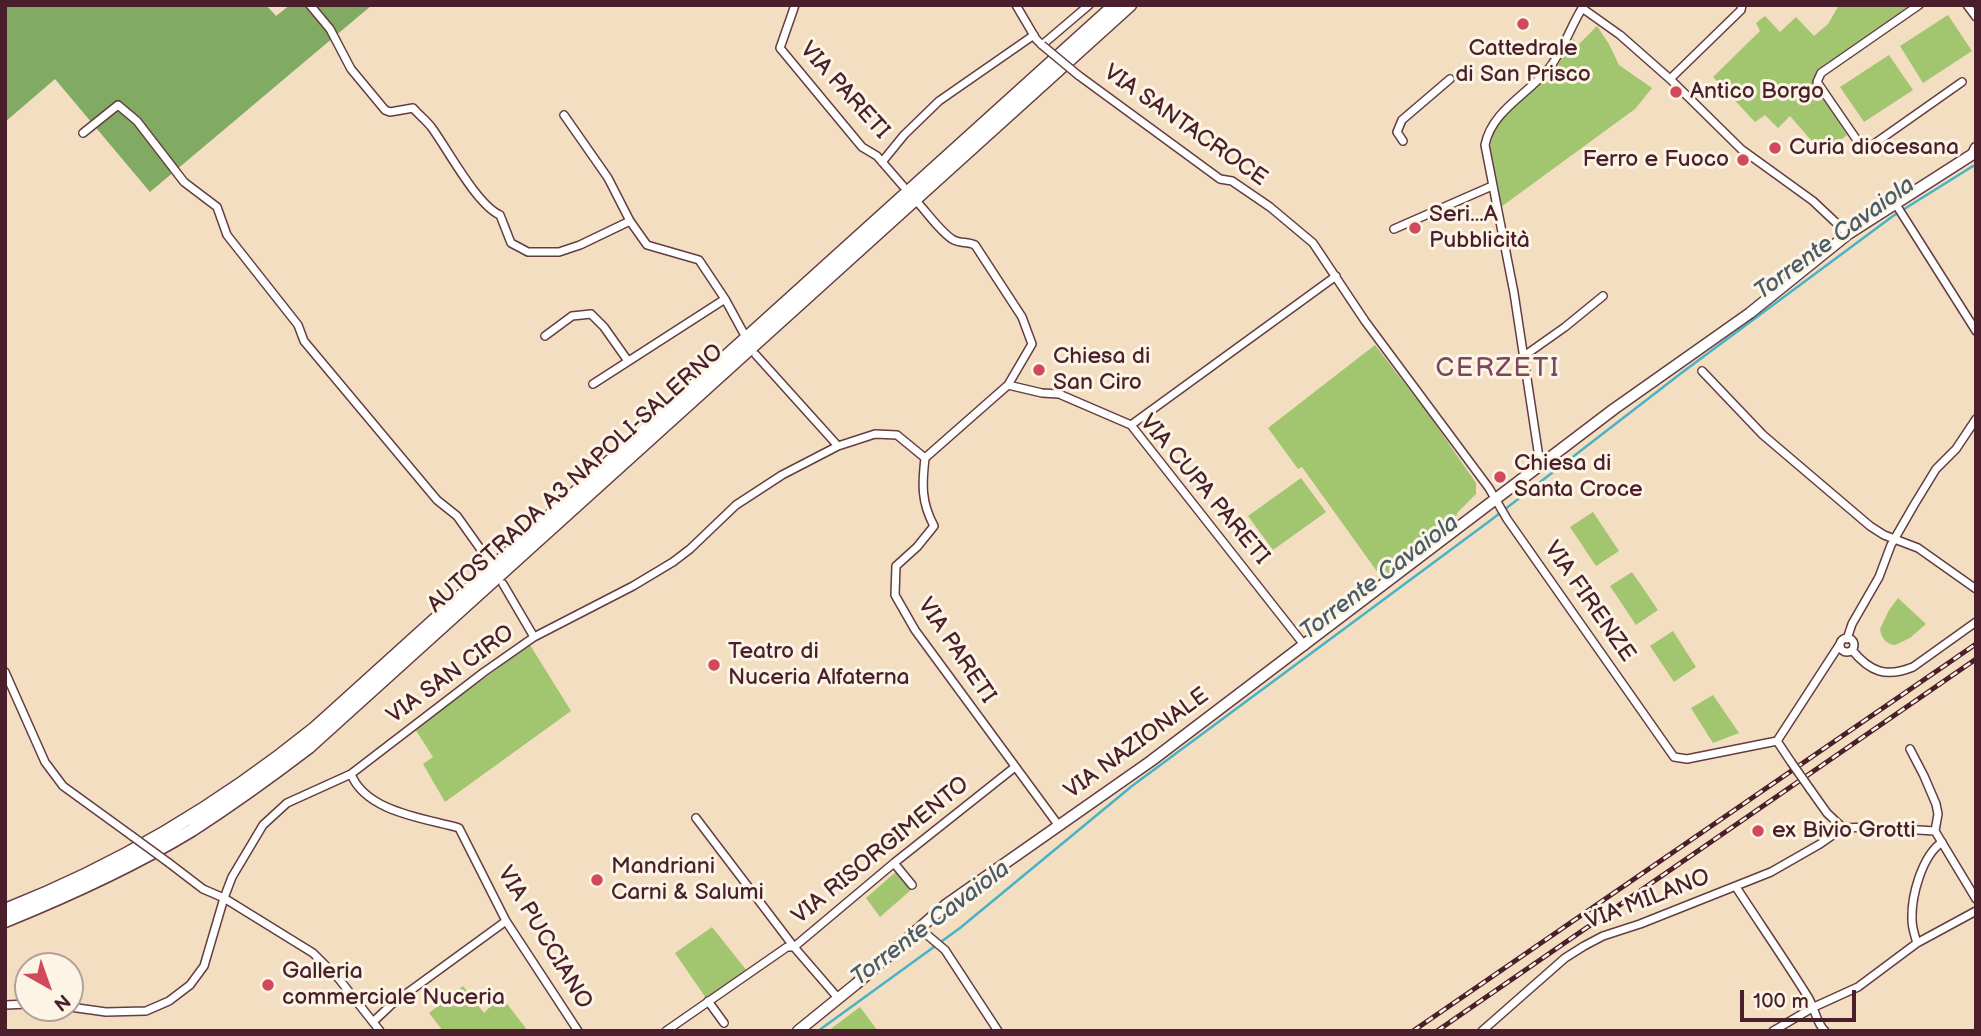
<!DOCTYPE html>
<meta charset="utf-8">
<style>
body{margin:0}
#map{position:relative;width:1981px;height:1036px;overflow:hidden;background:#f4dec1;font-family:"Balsamiq Sans",sans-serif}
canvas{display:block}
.frame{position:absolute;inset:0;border:7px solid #4a1f2b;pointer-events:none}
.north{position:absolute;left:14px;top:952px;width:70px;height:70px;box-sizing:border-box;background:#fcf5e5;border:2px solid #b59f9b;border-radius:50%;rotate:140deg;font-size:19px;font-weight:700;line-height:28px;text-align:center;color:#4a1f2b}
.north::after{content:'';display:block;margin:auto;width:24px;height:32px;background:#d1495b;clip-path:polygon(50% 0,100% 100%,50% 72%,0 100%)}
.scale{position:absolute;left:1740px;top:990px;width:116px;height:32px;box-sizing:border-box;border:4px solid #4a1f2b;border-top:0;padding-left:9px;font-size:21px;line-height:24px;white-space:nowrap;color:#4a1f2b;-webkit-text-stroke:5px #fcf5e5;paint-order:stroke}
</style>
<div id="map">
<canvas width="1981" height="1036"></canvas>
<div class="frame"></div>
<div class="north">N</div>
<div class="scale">100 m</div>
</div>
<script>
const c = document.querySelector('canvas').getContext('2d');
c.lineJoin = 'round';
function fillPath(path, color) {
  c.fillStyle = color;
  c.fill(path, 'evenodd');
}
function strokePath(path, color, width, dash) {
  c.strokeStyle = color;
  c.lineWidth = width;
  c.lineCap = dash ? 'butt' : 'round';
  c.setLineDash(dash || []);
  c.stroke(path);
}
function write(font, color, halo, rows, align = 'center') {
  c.font = font + ' "Balsamiq Sans",sans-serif';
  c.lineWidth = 6;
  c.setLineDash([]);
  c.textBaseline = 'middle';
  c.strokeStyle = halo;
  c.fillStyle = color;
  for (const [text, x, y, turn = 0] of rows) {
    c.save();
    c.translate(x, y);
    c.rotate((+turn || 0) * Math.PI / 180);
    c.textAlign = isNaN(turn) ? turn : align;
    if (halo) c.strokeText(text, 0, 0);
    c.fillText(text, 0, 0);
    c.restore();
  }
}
fillPath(new Path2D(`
 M1839,5H1911L1817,70L1812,82L1847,135L1823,154L1790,116L1778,128L1765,115L1755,122L1713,77L1760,31L1756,23L1765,16L1780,32L1796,17L1814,36L1828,24Z
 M1948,15L1972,51L1923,83L1900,46Z
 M1597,26L1609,44L1619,65L1652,88L1635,109L1501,207L1489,150L1495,130L1501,118L1558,65L1573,39L1579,44Z
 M1889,55L1913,90L1864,122L1840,87Z
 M1375,345L1429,415L1476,483V494L1458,512L1454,521L1381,577L1302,467L1298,469L1268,428Z
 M1301,478L1326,512L1273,550L1248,516Z
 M1593,512L1619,551L1596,566L1570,527Z
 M1632,572L1658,610L1636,625L1610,586Z
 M1898,598L1926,624L1910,638L1895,645C1885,644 1882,638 1880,629L1889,610Z
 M1673,631L1696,667L1674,682L1650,646Z
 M530,645L571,711L445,802L423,764L433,757L415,729Z
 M1713,695L1739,733L1713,743L1691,708Z
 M898,870L912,889L880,917L866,898Z
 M712,927L747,971L708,1001L675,953Z
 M463,986L484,1013L501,996L528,1031H443L429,1013Z
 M860,1007L878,1031H828Z`), '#a2c56f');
fillPath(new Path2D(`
 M5,5H266L276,16L290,5H372L150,192L55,79L5,122Z`), '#81aa62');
strokePath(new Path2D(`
 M818,1031L960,928L1132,786L1491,520L1684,371L1893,216L1973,166`), '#47b3c5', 2.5);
const street = new Path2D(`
 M310,5L330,29L351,69L385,110L390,112L413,108C419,115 427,121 432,128C448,150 477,205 500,215L511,243L528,252H559L580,245L630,221
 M795,5L780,48L862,147L877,156L903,186
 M1016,5L1036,39L1042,45L1089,5
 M1919,5L1821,73L1817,82L1861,146H1871L1962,82
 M1967,5L1976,17
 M1582,8L1620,35L1670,79L1741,149L1813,201L1848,234
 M1078,75L1220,179L1232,181L1270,207L1313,243L1365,321L1489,488L1507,519L1674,757L1687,759L1777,741L1840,644
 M1670,79L1741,10L1742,5
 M564,115L608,178L630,221L647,245L699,260L725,299L743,332
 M83,133L118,105L137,121L184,182L217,207L227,235L298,325L304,341L437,500L457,516L489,561
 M1403,141L1397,132L1402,120L1450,79
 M882,162L904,135L939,101L1034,35
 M1895,203L1976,331
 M919,204C929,215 940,231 952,239C959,244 967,241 975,245L1022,317L1032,344L1008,385L925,458C922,484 921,502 934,526L917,547L896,566L895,595L915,630L1059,826
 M1394,229L1492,186
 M545,336L572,316L591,314L604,327L628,361
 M756,355L838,446
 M1524,356L1565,327L1603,296
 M1702,371L1763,435L1870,526L1884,535L1918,548L1976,589
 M593,384L725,299
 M1008,385L1042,393L1059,394L1131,425L1305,646
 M1131,425L1336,276
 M1540,464L1514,293L1485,145C1492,110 1529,94 1550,67C1564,49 1571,25 1584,5
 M503,584L534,637
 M1840 645a7 7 0 1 1 14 0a7 7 0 1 1-14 0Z
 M1847,639L1852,624L1879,577L1891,545L1914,505L1936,469L1956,449L1976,419
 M1852,650C1870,672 1886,678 1913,667L1976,622
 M5,672L45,762L63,786L132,836
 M1777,741L1791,762
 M1910,749L1924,776L1936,804L1938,814L1935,831L1976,899
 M351,774C366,812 424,818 459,828L506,921L578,1031
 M1810,789L1827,813L1843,828L1869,827L1935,831
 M696,818L794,947L838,998
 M169,863L203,889L224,898L313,953L339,979L380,1031
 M894,863L912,885
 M1736,887C1760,924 1785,960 1808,997C1815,1008 1816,1023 1825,1031
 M919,928L945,950L998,1031
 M1917,943C1915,936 1912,928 1912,920C1911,896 1922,856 1942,842
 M708,1001L724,1023
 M5,1005L28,1004
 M70,1007L106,1012L146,1011L169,1001L190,985L204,966L224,898L232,877L263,825L287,803L351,774L484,672L534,637L633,586L673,562L690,549L736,505L782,475L838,446L875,434L897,435L925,458
 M374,1021L392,1004L506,921
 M666,1031L787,947H794L894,863L1015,767
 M1482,1031L1565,958L1584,946L1603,936L1640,924L1771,872L1820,844L1843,828
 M1773,1031L1814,1007L1858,987L1917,943L1976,911`);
const primary = new Path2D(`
 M798,1031L856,984L947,904L1151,761L1614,409L1750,313L1848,234L1973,154L1976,148`);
const highway = new Path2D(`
 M5,910C120,865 220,805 315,728L1115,5
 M5,921C69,895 133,866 192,830C232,804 271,776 309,747L1130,5`);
strokePath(street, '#643c42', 10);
strokePath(primary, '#643c42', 13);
strokePath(highway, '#643c42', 15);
strokePath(street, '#fff', 7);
strokePath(primary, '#fff', 10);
strokePath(highway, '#fff', 12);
const rail = new Path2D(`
 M1413,1031L1976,644
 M1437,1031L1976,659`);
strokePath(rail, '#4a1f2b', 5);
strokePath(rail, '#fcf5e5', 2.5, [8]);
const streetBridge = new Path2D(`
 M1042,45L1078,75
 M1791,762L1810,789
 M132,836L169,863`);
strokePath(streetBridge, '#643c42', 10, []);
strokePath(streetBridge, '#fff', 7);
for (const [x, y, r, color] of [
 [1523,24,7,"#d1495b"],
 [1676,92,7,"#d1495b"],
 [1775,148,7,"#d1495b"],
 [1743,160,7,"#d1495b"],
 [1415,228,7,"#d1495b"],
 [1039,370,7,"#d1495b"],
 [1500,477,7,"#d1495b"],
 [714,665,7,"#d1495b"],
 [1758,831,7,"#d1495b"],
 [597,880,7,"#d1495b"],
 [268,985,7,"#d1495b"]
]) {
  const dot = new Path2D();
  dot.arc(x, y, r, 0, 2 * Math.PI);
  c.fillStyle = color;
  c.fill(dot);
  strokePath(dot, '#fcf5e5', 2.5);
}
write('23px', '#4a1f2b', '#fcf5e5', [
 ["Cattedrale",1523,49,"center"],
 ["di San Prisco",1523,75,"center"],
 ["Antico Borgo",1690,92],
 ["Curia diocesana",1789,148],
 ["Ferro e Fuoco",1729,160,"right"],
 ["Seri...A",1429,215],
 ["Pubblicità",1429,241],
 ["Chiesa di",1053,357],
 ["San Ciro",1053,383],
 ["Chiesa di",1514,464],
 ["Santa Croce",1514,490],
 ["Teatro di",728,652],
 ["Nuceria Alfaterna",728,678],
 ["ex Bivio Grotti",1772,831],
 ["Mandriani",611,867],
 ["Carni & Salumi",611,893],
 ["Galleria",282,972],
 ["commerciale Nuceria",282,998]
], 'left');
write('23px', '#4a1f2b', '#fcf5e5', [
 ["VIA PARETI",844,91,48],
 ["VIA SANTACROCE",1185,126,35],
 ["AUTOSTRADA A3 NAPOLI-SALERNO",576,479,-42],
 ["VIA CUPA PARETI",1204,490,50],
 ["VIA FIRENZE",1589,602,55],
 ["VIA PARETI",956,651,56],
 ["VIA SAN CIRO",451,675,-36],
 ["VIA NAZIONALE",1137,744,-36],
 ["VIA RISORGIMENTO",881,851,-39],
 ["VIA MILANO",1648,900,-21],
 ["VIA PUCCIANO",544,938,59]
]);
write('italic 24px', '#495a69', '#fcf5e5', [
 ["Torrente Cavaiola",1835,239,-36],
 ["Torrente Cavaiola",1380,578,-37],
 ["Torrente Cavaiola",931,924,-37]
]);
c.letterSpacing = '2px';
write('26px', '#7c465e', '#fcf5e5', [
 ["CERZETI",1498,369]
]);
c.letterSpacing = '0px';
</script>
